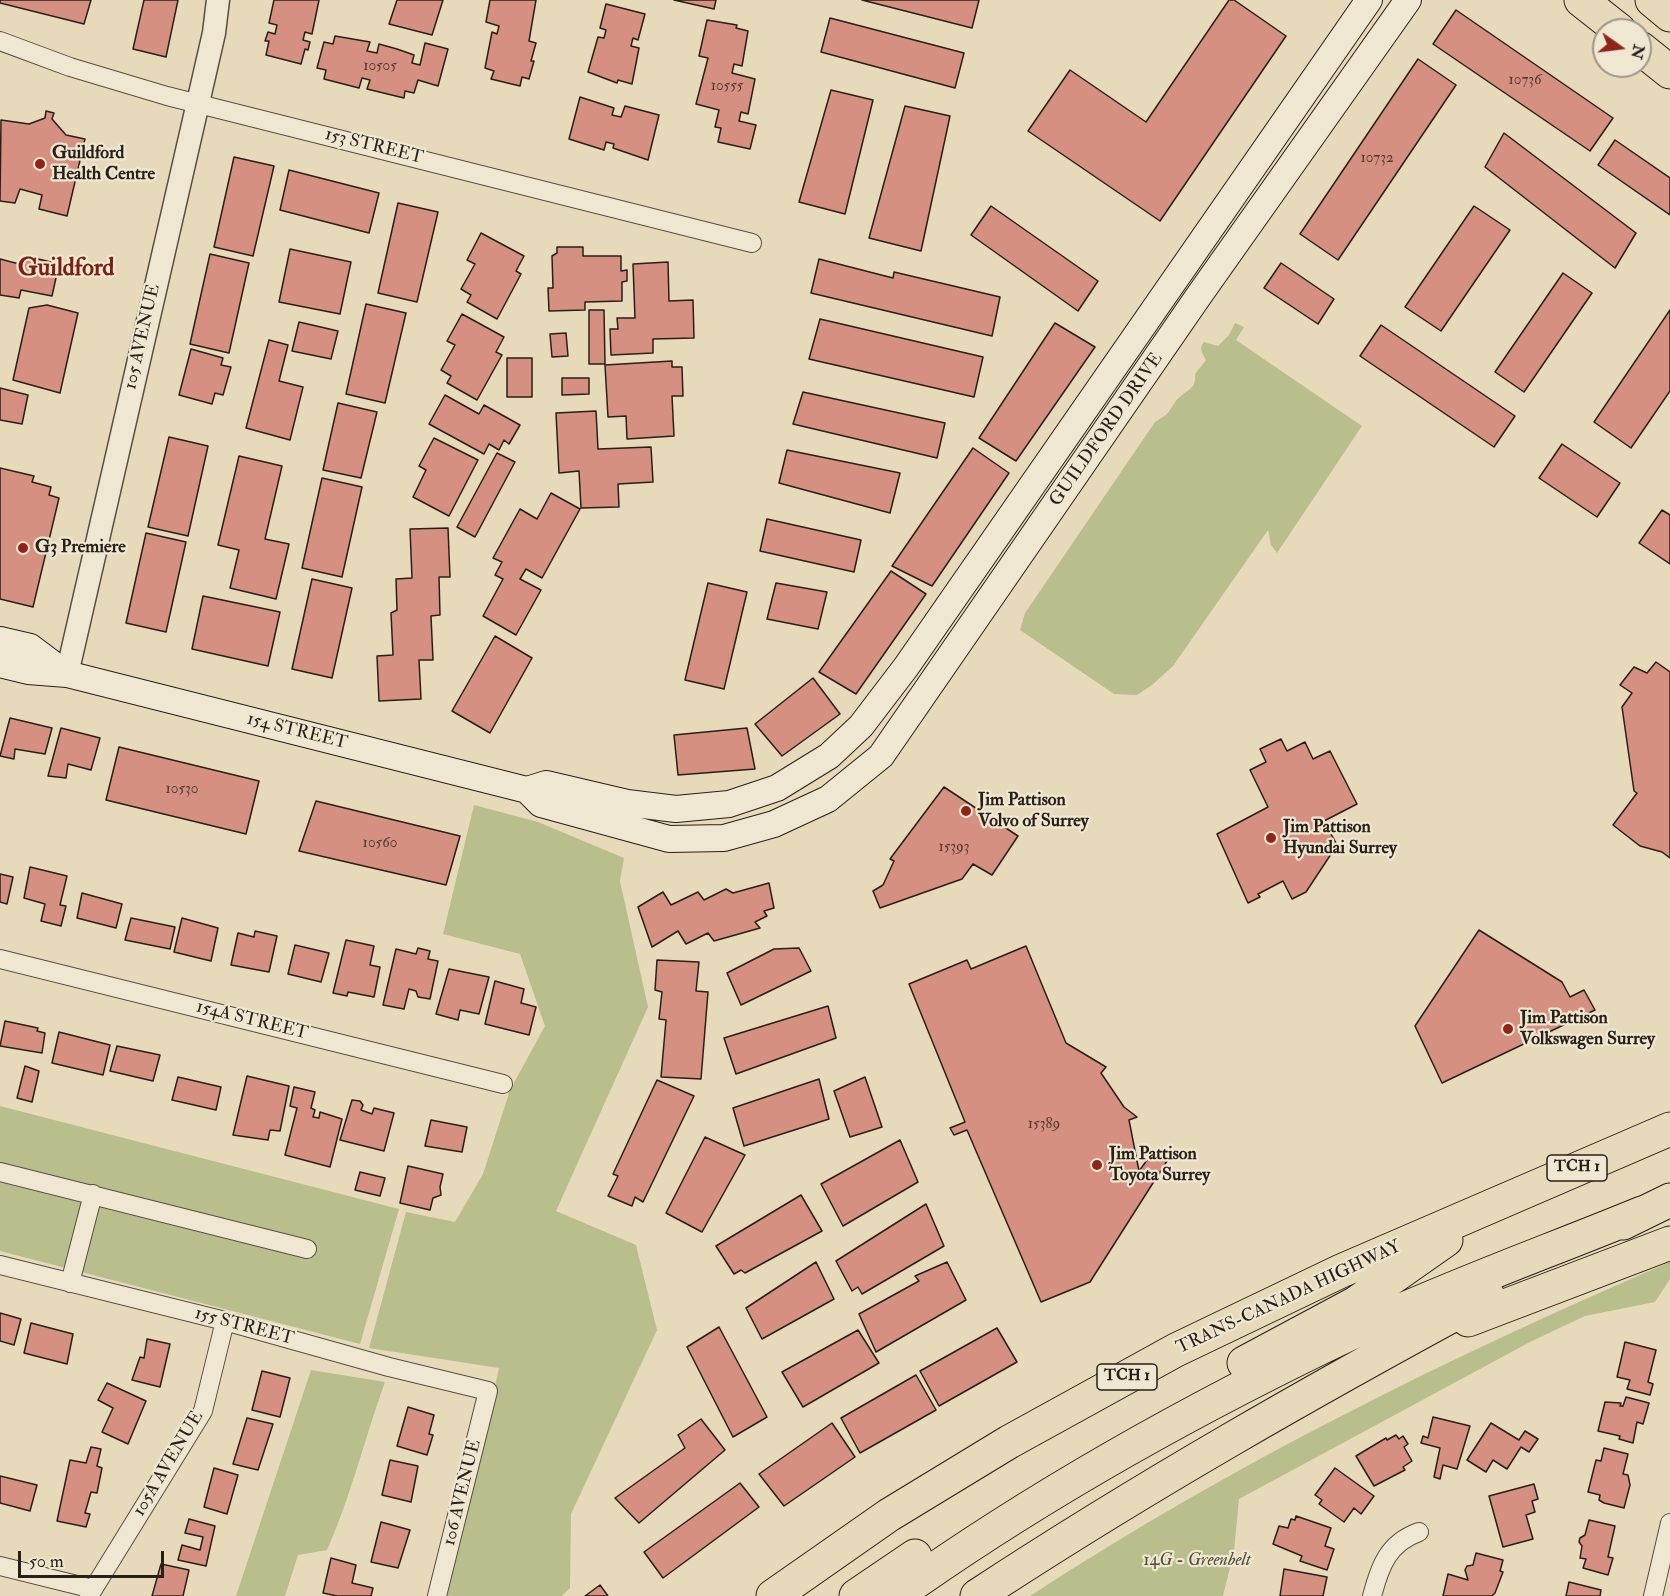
<!DOCTYPE html>
<style>
body{margin:0}
#map{position:relative;width:1670px;height:1596px;overflow:hidden;background:#e7daba;font-family:"IM FELL Double Pica",serif}
canvas{display:block}
.north{position:absolute;left:1592px;top:18px;width:60px;height:60px;box-sizing:border-box;background:#efe7d2;border:2px solid #9f9787;border-radius:50%;rotate:104deg;font-size:16px;font-weight:700;line-height:24px;text-align:center;color:#281f17}
.north::after{content:'';display:block;margin:auto;width:21px;height:27px;background:#8f2418;clip-path:polygon(50% 0,100% 100%,50% 72%,0 100%)}
.scale{position:absolute;left:18px;top:1551px;width:146px;height:27px;box-sizing:border-box;border:3px solid #281f17;border-top:0;padding-left:8px;font-size:18px;line-height:21px;white-space:nowrap;color:#281f17;-webkit-text-stroke:4px #efe7d2;paint-order:stroke}
</style>
<div id="map">
<canvas width="1670" height="1596"></canvas>
<div class="north">N</div>
<div class="scale">50 m</div>
</div>
<script>
const c = document.querySelector('canvas').getContext('2d');
c.lineJoin = 'round';
function fillPath(path, color) {
  c.fillStyle = color;
  c.fill(path, 'evenodd');
}
function strokePath(path, color, width, dash) {
  c.strokeStyle = color;
  c.lineWidth = width;
  c.lineCap = dash ? 'butt' : 'round';
  c.setLineDash(dash || []);
  c.stroke(path);
}
function write(font, color, halo, rows, align = 'center') {
  c.font = font + ' "IM FELL Double Pica",serif';
  c.lineWidth = 4.5;
  c.setLineDash([]);
  c.textBaseline = 'middle';
  c.strokeStyle = halo;
  c.fillStyle = color;
  for (const [text, x, y, turn = 0] of rows) {
    c.save();
    c.translate(x, y);
    c.rotate((+turn || 0) * Math.PI / 180);
    c.textAlign = isNaN(turn) ? turn : align;
    if (halo) c.strokeText(text, 0, 0);
    c.fillText(text, 0, 0);
    c.restore();
  }
}
fillPath(new Path2D(`
 M1235,323L1244,327L1236,340L1362,426L1277,553L1271,545L1268,530L1173,666L1152,685L1137,695L1114,694L1020,630L1025,613L1155,422C1171,412 1166,415 1176,401C1184,390 1197,391 1195,374L1206,360C1203,354 1198,348 1204,342L1218,346L1229,335Z
 M474,805L538,822L624,858L620,881L648,1007L556,1211L636,1245L657,1330L571,1514L570,1588L562,1596H447L499,1368L369,1348L406,1212L455,1222L483,1174L510,1090L545,1026L520,954L443,934Z
 M0,1106L399,1209L360,1344L0,1251Z
 M1670,1262V1279L1655,1302L1585,1316L1530,1342L1239,1499L1234,1551L1223,1596H1030C1232,1464 1449,1357 1670,1262Z
 M311,1370L385,1382C365,1437 351,1496 327,1550L298,1555L285,1596H236Z`), '#b9be8d');
const building = new Path2D(`
 M0,0H91L84,24L0,3Z
 M144,0H178L166,57L133,49Z
 M274,0H319L312,34L305,32L303,40L310,42L308,50L305,49L301,64L266,55L269,41H265L268,32L275,34L277,25L269,23Z
 M397,0H443L432,35L389,24Z
 M490,0H536L529,41L536,43L531,61H534L529,79L522,77L520,86L491,79L494,71L485,68L492,32L497,34L499,26L486,22Z
 M674,0H716L714,9Z
 M862,0H979L972,28Z
 M1229,0H1234L1286,36L1160,221L1028,131L1070,70L1146,122Z
 M606,4L645,14L638,40L633,38L631,46L639,48L632,84L618,80L617,83L588,72L598,37L604,38L606,30L600,28Z
 M1456,10L1613,118L1590,151L1433,44Z
 M830,18L964,53L955,88L821,52Z
 M707,20L737,25L736,28L748,31L742,66L734,64L732,73L755,79L748,114L741,112L739,121L756,125L750,149L718,142L721,128L715,127L719,110L696,104L708,58L699,56Z
 M335,36L370,42L367,51L377,53L379,44L397,49L414,55L412,63L420,65L425,43L448,49L438,86L418,80L414,93L405,91L404,98L367,89L370,80L362,78L359,88L324,79L326,70L317,68L324,42L333,44Z
 M1418,59L1456,85L1338,260L1300,234Z
 M831,90L873,100L845,214L799,202Z
 M580,97L614,108L612,115L621,117L625,106L659,115L648,160L613,148L614,144L606,142L604,150L569,139Z
 M905,106L950,116L921,251L869,238Z
 M46,111L54,113L52,119L66,135L85,139L67,216L39,209L42,195L20,189L15,203L0,201L1,120L29,124L45,118Z
 M1504,133L1636,233L1615,268L1485,167Z
 M1615,140L1670,178V215L1598,165Z
 M234,157L274,166L253,256L214,247Z
 M289,170L379,193L369,233L280,210Z
 M398,203L438,212L417,302L378,293Z
 M991,206L1098,281L1078,311L971,235Z
 M1474,206L1510,230L1441,331L1405,307Z
 M481,233L524,256L516,271L521,274L497,319L467,302L471,295L461,289L475,264L467,260Z
 M557,247H583V256H621V271L627,270V281L622,282V301L585,302V310L549,311L548,288H553L552,256L557,253Z
 M290,249L351,262L340,314L279,302Z
 M210,254L249,263L229,353L190,344Z
 M26,256L59,264L52,296L21,290L19,298L0,295V259L23,265Z
 M819,259L893,278L894,272L1000,297L992,336L811,293Z
 M668,262L669,301L693,300L694,338L653,339V353L611,355L610,329H618L617,318H635L633,264Z
 M1281,263L1334,299L1318,324L1264,288Z
 M1563,273L1592,293L1524,392L1495,372Z
 M366,304L406,313L385,403L346,394Z
 M47,305L78,313L60,393L13,380L29,308Z
 M589,310H604L605,364H589Z
 M1670,310V391L1631,448L1594,422Z
 M462,314L504,337L496,352L502,355L477,400L447,383L451,376L441,370L455,345L447,341Z
 M820,319L983,357L974,397L809,359Z
 M299,322L338,331L331,359L292,351Z
 M1055,323L1095,347L1016,461L979,438Z
 M1381,325L1515,416L1494,447L1360,356Z
 M566,333L568,356L552,357L550,334Z
 M269,340L288,345L279,381L303,387L290,440L246,428Z
 M191,349L223,358L221,365L231,367L223,395L215,393L212,404L179,395Z
 M507,358H532V397H507Z
 M672,361V367H682L683,396H672L674,436L627,439L626,416L608,417L605,365Z
 M562,378H589V394L562,395Z
 M0,388L28,395L22,424L0,420Z
 M803,392L945,423L937,458L793,424Z
 M445,395L479,414L484,405L520,425L509,444L504,440L499,450L489,444L484,454L429,424Z
 M338,403L377,412L361,478L323,470Z
 M596,411L598,449L651,447L653,482L618,484L619,507L581,508L579,471L559,473L556,413Z
 M169,437L208,446L188,536L148,527Z
 M434,438L478,460L449,516L413,497L426,470L419,466Z
 M1562,444L1620,483L1597,517L1539,478Z
 M973,448L1009,473L932,586L892,566Z
 M787,450L900,473L890,513L779,483Z
 M497,453L515,462L475,537L457,527Z
 M239,456L282,466L265,539L289,544L276,599L230,588L239,550L218,545Z
 M0,468L34,476L32,482L51,487L49,495L59,498L33,607L0,599Z
 M322,478L362,487L342,577L302,568Z
 M551,493L580,509L542,578L526,569L520,579L541,590L516,635L483,616L503,579L495,575L502,562L493,558L520,509L537,519Z
 M1662,510L1670,515V564L1639,543Z
 M767,519L861,540L854,572L760,551Z
 M448,528L450,577H439L440,615L431,616L433,660H419L421,699L379,701L377,656L393,655L391,613L397,610L396,579L412,578L410,529Z
 M146,533L186,542L166,632L126,623Z
 M891,571L926,594L856,694L819,672Z
 M312,579L352,588L332,678L292,669Z
 M708,583L747,592L724,689L685,680Z
 M776,583L827,592L818,629L767,619Z
 M203,596L280,612L268,666L192,649Z
 M495,636L532,658L490,733L452,711Z
 M1656,662L1670,672V858L1662,852L1640,846L1613,825L1637,793L1634,791L1622,707L1632,693L1620,685L1634,667L1647,673Z
 M813,678L840,714L782,756L755,724Z
 M10,718L52,728L45,754L15,749L14,759L0,756Z
 M61,728L100,738L91,770L68,764L66,778L48,776Z
 M747,728L755,769L678,775L674,735Z
 M1281,739L1287,751L1305,742L1313,759L1330,751L1357,804L1324,821L1337,845L1306,892L1292,899L1283,881L1258,894L1260,897L1248,903L1217,834L1268,807L1250,770L1266,762L1260,749Z
 M119,747L259,781L246,834L106,800Z
 M944,787L1018,836L992,875L973,864L962,879L880,908L873,891L883,885L894,861L890,859Z
 M316,801L460,836L446,885L299,851Z
 M30,867L67,876L60,905L66,906L61,926L41,921L45,904L24,898Z
 M0,874L13,877L7,904L0,902Z
 M769,883L774,908L764,911L767,916L755,922L760,928L714,941L708,933L686,944L678,931L652,947L638,907L663,892L671,905L698,892L704,900L726,889L733,893Z
 M82,893L122,904L116,928L77,918Z
 M131,918L175,927L170,949L125,940Z
 M182,918L218,928L211,961L174,952Z
 M1479,930L1562,982L1570,997L1584,990L1595,1010L1442,1083L1415,1026Z
 M255,931L277,936L269,972L231,965L238,933L254,937Z
 M346,940L374,946L370,965L380,967L374,997L348,992L347,996L333,993Z
 M295,945L329,953L321,982L288,974Z
 M1026,946L1066,1043L1106,1067L1101,1073L1124,1107L1137,1117L1129,1120L1139,1171L1153,1152H1162L1167,1161L1090,1282L1041,1302L967,1130L954,1135L950,1128L965,1122L909,984L967,960L971,969Z
 M418,948L430,951L428,959L438,961L430,999L418,997L416,991L409,989L404,1009L383,1005L396,949L416,954Z
 M799,948L811,971L741,1005L727,973L774,949Z
 M657,960L699,962L696,991L708,992L701,1079L661,1077L666,1020L659,1019L662,992L655,990Z
 M449,969L489,977L479,1014L460,1010L458,1020L436,1014Z
 M495,981L524,989L521,1003L536,1007L529,1035L485,1024Z
 M828,1006L836,1038L736,1074L724,1038Z
 M5,1021L38,1028L37,1031L45,1033L42,1053L0,1046Z
 M59,1032L110,1045L103,1075L52,1063Z
 M117,1046L160,1055L153,1081L110,1071Z
 M25,1066L39,1071L32,1102L17,1098Z
 M247,1076L289,1086L280,1131L270,1130L268,1140L233,1135Z
 M178,1077L221,1087L216,1110L172,1100Z
 M865,1077L882,1127L850,1137L834,1091Z
 M819,1079L829,1119L744,1146L733,1108Z
 M657,1080L694,1096L643,1202L635,1197L632,1206L608,1196L618,1176L613,1174Z
 M294,1087L315,1092L311,1108L315,1110L313,1117L319,1118L320,1112L342,1119L330,1167L285,1155L297,1108L290,1106Z
 M352,1100L360,1101L363,1105L361,1110L372,1114L374,1108L394,1113L384,1151L340,1140Z
 M431,1120L467,1127L462,1152L425,1146Z
 M705,1137L745,1155L702,1232L666,1213Z
 M900,1140L918,1182L843,1226L821,1184Z
 M408,1166L443,1174L440,1187L441,1195L433,1198L430,1210L400,1203Z
 M360,1172L385,1178L380,1196L355,1190Z
 M801,1195L822,1231L745,1273L741,1270L734,1274L716,1246Z
 M926,1204L944,1246L862,1294L858,1287L852,1291L836,1261Z
 M816,1262L834,1299L762,1339L746,1308Z
 M947,1262L966,1300L876,1352L859,1314L919,1281L915,1276Z
 M0,1313L21,1319L14,1345L0,1341Z
 M31,1323L73,1334L67,1364L24,1353Z
 M719,1327L767,1417L733,1437L687,1347Z
 M997,1328L1017,1362L939,1406L920,1371Z
 M858,1330L879,1363L803,1407L782,1372Z
 M147,1339L170,1344L160,1387L132,1380L140,1357L144,1358Z
 M1625,1342L1656,1350L1648,1382L1653,1384L1650,1395L1627,1389L1630,1380L1617,1377Z
 M262,1371L290,1378L280,1417L252,1410Z
 M916,1375L936,1410L860,1453L841,1418Z
 M107,1383L146,1401L128,1444L102,1432L113,1408L98,1400Z
 M1626,1397L1649,1403L1643,1424L1637,1422L1633,1443L1619,1439L1620,1436L1598,1431L1605,1402L1621,1403L1620,1406H1623Z
 M408,1407L434,1415L429,1434L433,1435L427,1455L397,1446Z
 M1433,1417L1470,1426L1457,1469L1443,1465L1440,1479L1434,1477L1440,1448L1421,1443L1423,1436L1428,1438Z
 M247,1418L273,1424L258,1470L233,1464Z
 M701,1419L725,1450L639,1523L615,1498L685,1448L678,1435Z
 M832,1423L855,1457L784,1506L759,1474Z
 M1491,1423L1519,1440L1525,1431L1538,1439L1529,1452L1521,1447L1507,1469L1493,1460L1486,1472L1467,1460Z
 M1396,1435L1399,1439L1403,1436L1408,1444L1404,1447L1412,1461L1403,1467L1405,1470L1374,1486L1356,1456L1386,1438L1387,1440Z
 M91,1447L101,1449L97,1466L102,1468L97,1493L91,1492L85,1513L90,1514L86,1527L57,1521L70,1460L86,1463Z
 M1604,1448L1628,1454L1623,1474L1628,1475L1630,1485L1624,1508L1604,1503L1599,1500L1600,1495L1588,1492L1596,1460L1601,1461Z
 M390,1460L418,1466L411,1502L382,1495Z
 M214,1468L238,1475L227,1514L204,1507Z
 M1335,1468L1374,1496L1361,1514L1354,1508L1344,1522L1319,1504L1322,1500L1315,1495Z
 M0,1476L37,1485L30,1511L0,1503Z
 M740,1483L759,1507L663,1578L644,1552Z
 M1534,1484L1538,1499L1532,1501L1535,1512L1526,1515L1533,1539L1503,1547L1489,1496Z
 M1296,1516L1331,1528L1325,1546L1334,1549L1327,1570L1300,1561L1302,1556L1273,1544L1279,1526L1288,1528L1291,1519L1295,1520Z
 M189,1519L215,1526L206,1566L178,1560L182,1545L200,1550L203,1537L185,1533Z
 M1589,1520L1615,1526L1608,1557L1613,1558L1608,1575L1583,1568L1586,1559L1580,1558L1582,1546L1579,1542L1580,1538L1585,1535Z
 M381,1522L410,1530L398,1568L371,1562Z
 M1476,1553L1503,1560L1500,1571L1503,1572L1495,1593L1492,1596H1443L1448,1574L1468,1580L1465,1570L1467,1566L1473,1565Z
 M331,1558L356,1565L352,1583L373,1588L371,1596H337L323,1593Z
 M161,1564L189,1570L183,1596H152Z
 M1284,1569L1327,1577L1323,1596H1280Z
 M1569,1582L1601,1590L1600,1596H1566Z
 M600,1585L608,1596H585Z`);
fillPath(building, '#d69082');
strokePath(building, '#281f17', 1.5);
const minor = new Path2D(`
 M0,41L70,67L167,96L752,243
 M0,959L503,1084
 M0,1172L307,1249
 M0,1265L225,1321L389,1367L488,1391L437,1596
 M70,1283L93,1194
 M0,1566L93,1589
 M89,1596L203,1411L225,1321
 M1372,1596C1380,1566 1388,1543 1419,1532
 M1653,1596L1670,1523`);
const tertiary = new Path2D(`
 M67,674L214,33L218,0`);
const secondary = new Path2D(`
 M0,640L30,647L66,674
 M0,664L28,671L67,674L527,790L541,804L669,839L724,838L774,824L828,799L881,756L1200,294L1408,0
 M527,790L546,784L627,803L676,809L729,804L777,788L829,756L861,726L906,667L1369,0`);
const motorway = new Path2D(`
 M1581,0L1619,30
 M1652,0L1670,15
 M1640,48L1670,72
 M1623,1223L1670,1200
 M1468,1320L1670,1243
 M1244,1363L1356,1303L1446,1240
 M773,1596L889,1515L1009,1442L1176,1350L1341,1271L1670,1129
 M856,1596L915,1556
 M896,1596C1042,1492 1203,1403 1366,1326C1454,1285 1552,1250 1642,1213
 M977,1596C1143,1487 1314,1390 1488,1296`);
strokePath(minor, '#584e40', 20);
strokePath(tertiary, '#584e40', 25);
strokePath(secondary, '#281f17', 28);
strokePath(motorway, '#281f17', 35);
strokePath(minor, '#efe7d2', 18);
strokePath(tertiary, '#efe7d2', 22);
strokePath(secondary, '#efe7d2', 26);
strokePath(motorway, '#e7daba', 33);
for (const [x, y, r, color] of [
 [40,164,6,"#8f2418"],
 [23,548,6,"#8f2418"],
 [966,811,6,"#8f2418"],
 [1271,838,6,"#8f2418"],
 [1508,1029,6,"#8f2418"],
 [1097,1165,6,"#8f2418"]
]) {
  const dot = new Path2D();
  dot.arc(x, y, r, 0, 2 * Math.PI);
  c.fillStyle = color;
  c.fill(dot);
  strokePath(dot, '#efe7d2', 2);
}
write('15px', '#543b32', null, [
 ["10505",380,67],
 ["10736",1525,81],
 ["10555",727,87],
 ["10732",1377,159],
 ["10530",182,790],
 ["10560",380,844],
 ["15393",954,848],
 ["15389",1044,1125]
]);
for (const [x, y, w] of [
 [1577,1168,60],
 [1127,1377,60]
]) {
  const box = new Path2D();
  box.roundRect(x - w / 2, y - 13, w, 26, 4.5);
  c.fillStyle = '#efe7d2';
  c.fill(box);
  strokePath(box, '#281f17', 1.5);
}
write('bold 16px', '#281f17', null, [
 ["TCH 1",1577,1168],
 ["TCH 1",1127,1377]
]);
write('18px', '#281f17', '#efe7d2', [
 ["153 STREET",374,147,14],
 ["105 AVENUE",143,337,-77],
 ["GUILDFORD DRIVE",1107,430,-55],
 ["154 STREET",297,732,14],
 ["154A STREET",252,1021,14],
 ["TRANS-CANADA HIGHWAY",1289,1298,-25],
 ["155 STREET",244,1327,15],
 ["105A AVENUE",169,1464,-59],
 ["106 AVENUE",463,1493,-76]
]);
write('bold 18px', '#281f17', '#efe7d2', [
 ["Guildford",52,154],
 ["Health Centre",52,175],
 ["G3 Premiere",35,548],
 ["Jim Pattison",978,801],
 ["Volvo of Surrey",978,822],
 ["Jim Pattison",1283,828],
 ["Hyundai Surrey",1283,849],
 ["Jim Pattison",1520,1019],
 ["Volkswagen Surrey",1520,1040],
 ["Jim Pattison",1109,1155],
 ["Toyota Surrey",1109,1176]
], 'left');
write('italic 18px', '#544f3a', '#efe7d2', [
 ["14G - Greenbelt",1197,1561]
]);
write('bold 24px', '#7a1f14', '#efe7d2', [
 ["Guildford",66,270]
]);
</script>
